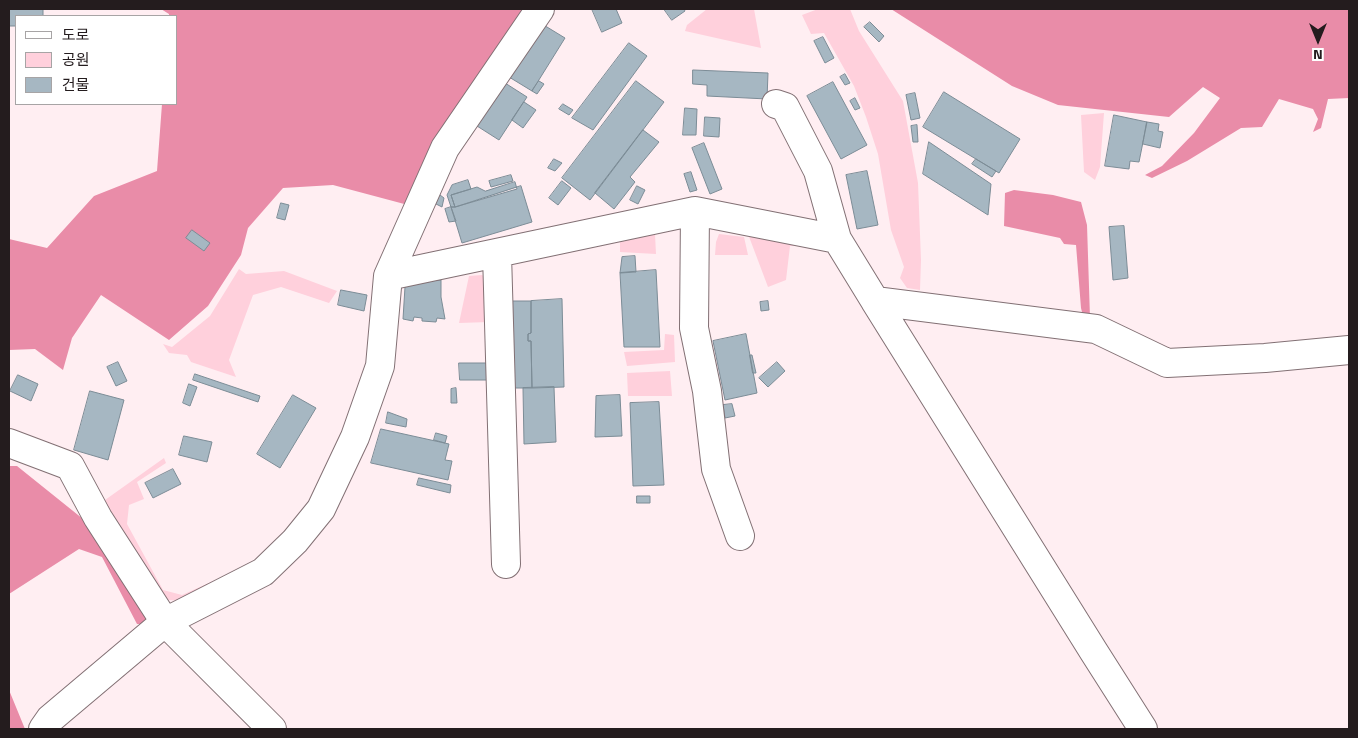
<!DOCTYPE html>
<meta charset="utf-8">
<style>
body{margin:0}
#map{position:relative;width:1358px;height:738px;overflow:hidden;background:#ffeef2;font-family:"Titillium Web","Noto Sans KR",sans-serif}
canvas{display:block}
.frame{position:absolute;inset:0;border:10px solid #241c1e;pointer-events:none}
.legend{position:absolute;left:15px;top:15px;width:162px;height:90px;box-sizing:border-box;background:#fff;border:1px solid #a7a4a5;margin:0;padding:6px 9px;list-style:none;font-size:15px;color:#241c1e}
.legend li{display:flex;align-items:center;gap:10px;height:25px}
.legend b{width:25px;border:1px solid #a7a4a5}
.north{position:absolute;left:1293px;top:15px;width:50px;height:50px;-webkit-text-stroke:4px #fff;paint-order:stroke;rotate:180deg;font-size:14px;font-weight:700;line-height:20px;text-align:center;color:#241c1e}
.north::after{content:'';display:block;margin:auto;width:18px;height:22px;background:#241c1e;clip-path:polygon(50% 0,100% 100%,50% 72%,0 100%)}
</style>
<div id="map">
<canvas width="1358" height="738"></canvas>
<div class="frame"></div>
<ul class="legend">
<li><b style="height:6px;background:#fff"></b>도로</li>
<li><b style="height:14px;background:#ffd0dc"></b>공원</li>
<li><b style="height:14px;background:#a6b7c2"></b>건물</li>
</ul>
<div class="north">N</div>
</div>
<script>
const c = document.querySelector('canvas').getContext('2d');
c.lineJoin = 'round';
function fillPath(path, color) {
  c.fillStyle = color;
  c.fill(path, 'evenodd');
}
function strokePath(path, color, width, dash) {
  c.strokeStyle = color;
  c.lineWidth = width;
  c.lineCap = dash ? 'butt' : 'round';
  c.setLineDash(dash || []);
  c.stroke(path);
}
fillPath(new Path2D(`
 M707,9H754L761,48L685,31L687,25Z
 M818,9H850L859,31L903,101L918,183L921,260L920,290L907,288L900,278L904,267L891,230L878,154L866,117L854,86L824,33L811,34L802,15Z
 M1104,113L1100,167L1095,180L1084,172L1081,115Z
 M655,234L656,254L620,252V239Z
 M719,234L744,237L748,255H715L716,242Z
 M748,234L818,246H790L786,280L768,287Z
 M239,269L246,274L284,271L337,291L329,303L281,287L253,295L229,360L236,377L191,362L187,355L169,353L163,344L172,347L210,316Z
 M482,275L489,280V322L459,323L469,276Z
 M665,334L674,335L675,362L627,366L624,352L664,350Z
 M670,371L672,396H628L627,373Z
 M164,458L166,463L137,482L144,499L129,505L127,524L163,590L182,595L251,564L272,544L277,545L200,601L167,600L105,511V500Z`), '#ffd0dc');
fillPath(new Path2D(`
 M161,9H523L504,37L408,205L333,185L283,188L248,228L241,255L208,306L169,340L101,295L72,338L63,370L35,349L9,350V239L47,248L94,196L157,171L162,104H176V16H169V14Z
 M891,9H1349V98L1328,99L1321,128L1313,132L1318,119L1313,109L1279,99L1262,127L1241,128L1187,161L1152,178L1145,175L1162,166L1194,133L1220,98L1203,87L1169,117L1058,105L1012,86Z
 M1014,190L1053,195L1081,202L1087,225L1090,318L1084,320L1081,308L1076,245L1064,244L1060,238L1004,226L1005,193Z
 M9,466H17L83,519L143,609L148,624H137L102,557L79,549L9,594Z
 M9,689V690L25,729H9Z`), '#e98ca8');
const building = new Path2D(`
 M9,9H43V16H16V26H9Z
 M592,9H616L622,23L602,32Z
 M664,9H684L685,11L672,20Z
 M870,22L884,36L879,42L864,27Z
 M542,24L565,38L532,91L509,77Z
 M823,37L834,58L825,63L814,41Z
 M629,43L647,56L593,130L572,118Z
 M693,70L768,73L767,99L707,96V85L693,84Z
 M845,74L850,83L845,85L840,77Z
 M539,81L544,84L537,94L532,91Z
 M636,81L664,102L590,200L562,178Z
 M833,82L867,145L841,159L807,96Z
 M505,83L527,97L499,140L477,126Z
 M944,92L1020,139L999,173L923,127Z
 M915,93L920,118L911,120L906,95Z
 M855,98L860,108L855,110L850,101Z
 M524,102L536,110L523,128L512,120Z
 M563,104L573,110L569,115L559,109Z
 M685,108L697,109L696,135H683Z
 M1114,115L1147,122L1139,162L1130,161L1129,169L1105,166Z
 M705,117L720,118L719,137L704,136Z
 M1147,122L1159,124L1158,131L1163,132L1160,148L1143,144Z
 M917,125L918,142H913L911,126Z
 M643,130L659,142L630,177L635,182L614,209L595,193Z
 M929,142L991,184L988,215L923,174Z
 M704,143L722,189L710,194L692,148Z
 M554,159L562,163L555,171L548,168Z
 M976,159L996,171L992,177L972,164Z
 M867,171L878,225L857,229L846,175Z
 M691,172L697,190L690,192L684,174Z
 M511,175L513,181L491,187L489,181Z
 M468,180L471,189L451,195L455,207H451L447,195L452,185Z
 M562,181L571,188L558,205L549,198Z
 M515,182L517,189L455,207L451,195L477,187L485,191Z
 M521,186L532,222L462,243L451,207H455Z
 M637,186L645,190L638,204L630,200Z
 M440,195L444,198L442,207L436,204Z
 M281,203L289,205L285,220L277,218Z
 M451,207L456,221L449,222L445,209Z
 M1124,226L1128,278L1113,280L1109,227Z
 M192,230L210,243L204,251L186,238Z
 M635,256L636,272L620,273L622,257Z
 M656,270L660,347H624L620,273Z
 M412,280H441V297L445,319L437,318L436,322L422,321V318L414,317L413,321L403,319L405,287Z
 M341,290L367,295L364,311L338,305Z
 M562,299L564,387L532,388L531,341H528V334L531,333V301Z
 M511,301H531V333L528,334V341H531L532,388H514Z
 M768,301L769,310L761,311L760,302Z
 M746,334L757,393L725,400L713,341Z
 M750,355H752L756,373H753Z
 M118,362L127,381L116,386L107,367Z
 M777,362L785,371L768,387L759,378Z
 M459,363H494V380H460Z
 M195,374L260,396L258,402L193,380Z
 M18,375L38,384L31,401L10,391Z
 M189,384L197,387L190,406L183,403Z
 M554,387L556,442L524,444L523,388Z
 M456,388L457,403H451V389Z
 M90,391L124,400L108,460L74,450Z
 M293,395L316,408L280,468L257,454Z
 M620,395L622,436L595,437L596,396Z
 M659,402L664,485L633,486L630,403Z
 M732,404L735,416L725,418L723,405Z
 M388,412L407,419L406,427L386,423Z
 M381,429L449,444L445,460L452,461L448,480L371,463Z
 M436,433L447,436L445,443L434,440Z
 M184,436L212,442L207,462L179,455Z
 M173,469L181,484L153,498L145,483Z
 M419,478L451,485L450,493L417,485Z
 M637,496H650V503H637Z`);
fillPath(building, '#a6b7c2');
strokePath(building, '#7c8c96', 1);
const minor = new Path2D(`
 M776,104L785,107L818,171L837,239L875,301L1096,329L1167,363L1265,358L1349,350
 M695,211L694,328L707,391L716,469L740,536
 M497,254L506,564
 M388,276L445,148L540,9
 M875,301L1094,652L1143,729
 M9,443L70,466L98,518L165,622L272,729
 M43,729L50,719L165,622L263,572L295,541L321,509L355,437L380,366L388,276L695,211L837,239`);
strokePath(minor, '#827074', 30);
strokePath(minor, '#fff', 28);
</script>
